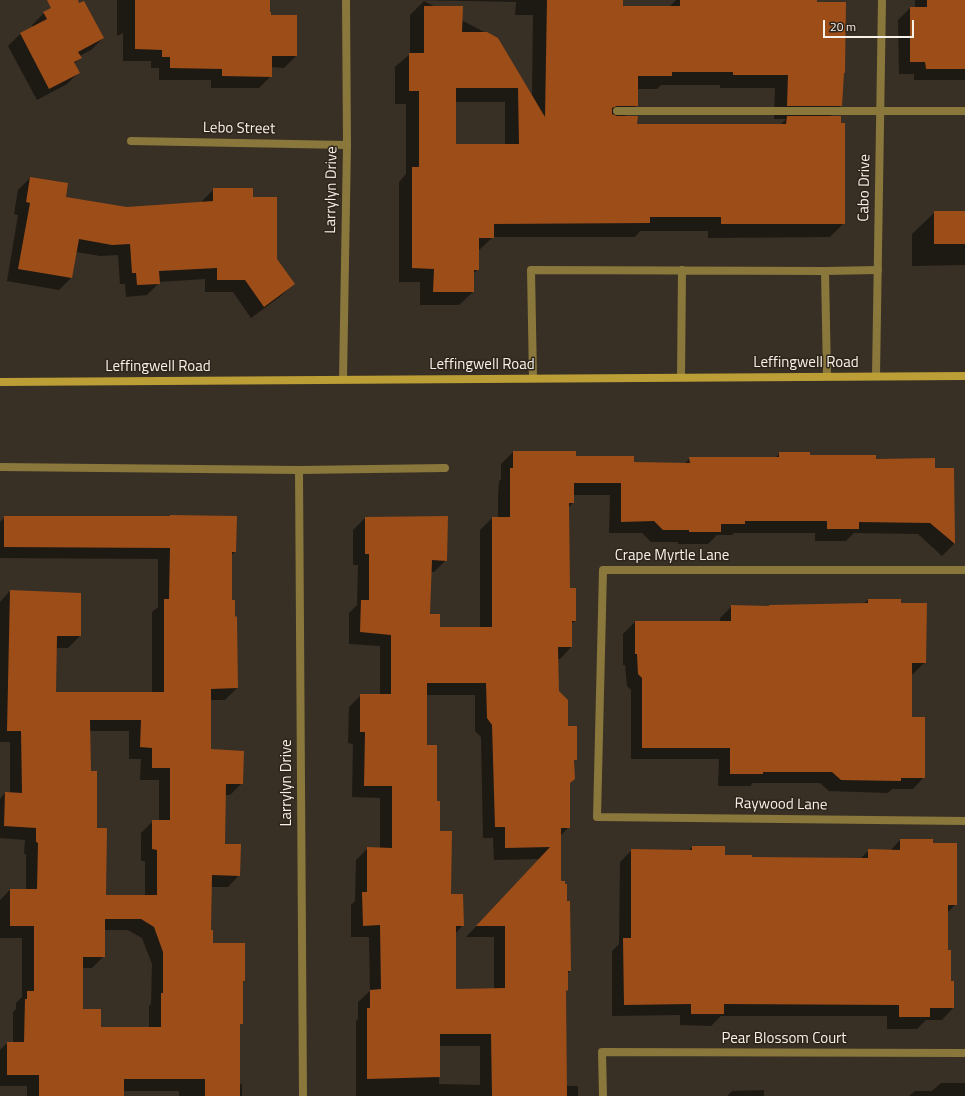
<!DOCTYPE html>
<style>
body{margin:0}
#map{position:relative;width:965px;height:1096px;overflow:hidden;background:#382f25;font-family:"Titillium Web",sans-serif}
canvas{display:block}
.scale{position:absolute;left:823px;top:20px;width:91px;height:18px;box-sizing:border-box;border:2px solid #f7f1ea;border-top:0;padding-left:5px;font-size:12px;line-height:14px;white-space:nowrap;color:#f7f1ea;-webkit-text-stroke:3px #2e251b;paint-order:stroke}
</style>
<div id="map">
<canvas width="965" height="1096"></canvas>
<div class="scale">20 m</div>
</div>
<script>
const c = document.querySelector('canvas').getContext('2d');
c.lineJoin = 'round';
function fillPath(path, color) {
  c.fillStyle = color;
  c.fill(path, 'evenodd');
}
function strokePath(path, color, width, dash) {
  c.strokeStyle = color;
  c.lineWidth = width;
  c.lineCap = dash ? 'butt' : 'round';
  c.setLineDash(dash || []);
  c.stroke(path);
}
function write(font, color, halo, rows, align = 'center') {
  c.font = font + ' "Titillium Web",sans-serif';
  c.lineWidth = 3;
  c.setLineDash([]);
  c.textBaseline = 'middle';
  c.strokeStyle = halo;
  c.fillStyle = color;
  for (const [text, x, y, turn = 0] of rows) {
    c.save();
    c.translate(x, y);
    c.rotate((+turn || 0) * Math.PI / 180);
    c.textAlign = isNaN(turn) ? turn : align;
    if (halo) c.strokeText(text, 0, 0);
    c.fillText(text, 0, 0);
    c.restore();
  }
}
fillPath(new Path2D(`
 M68,0H71L103,38L91,50L79,56L80,58L74,64L79,72L67,84L37,100L8,46L20,34L33,27L32,25L44,13Z
 M117,0H269V13L296,56L284,68L271,67V76L259,88H211V80H159V68H151V61H123V33L117,36Z
 M419,0H622V7H669L676,0H816L843,74L841,105L829,118L844,223L830,237L708,238V231H640L635,237H493L478,251V269L473,274V292L459,305H420V282H399V182L406,174V104H395V67L410,54V15L424,1L498,39L532,97L533,15H515L516,2ZM661,85H720V88H775L774,119H786L780,125H636L624,117L637,105V89H657ZM455,102H505V145H455Z
 M915,0H965V80H914V74H899L898,20L910,8H915Z
 M30,178L64,198L127,208L202,203V201L214,189L252,198L276,260L293,284L281,296L251,318L233,292H205V279L159,282V283L147,295L126,297L125,284H120L118,255L100,256L76,252L71,278L59,290L7,281L18,215L14,214L18,190Z
 M935,212H965V265L912,266V234Z
 M513,452H575V457L633,463L684,464L690,458H775L780,453L875,460L934,469H953L954,544L942,556L918,534L854,533L846,541H815V533H734L732,535H717L708,544H678V542H651L642,533H609L610,495H573V503L568,508L569,589L575,621L571,624V647L560,659H558V692L576,759L573,762L569,784V827L560,836V882L566,902H569L570,971L567,974V990L565,992L566,1086H578V1096H356V1021L358,1019V1002L370,991L369,937H351V905L355,901L356,860L368,848H380V798L352,797L353,744L348,743L349,707L361,695H380V646L349,644V613L357,605L358,565H353V530L365,518L446,560L434,572H431L429,615L439,628H480V530L492,518H498V496L499,481L501,479V464ZM426,695H475V731L481,737L483,838H493L494,860L540,859L466,937H494V989L455,990V934L463,925L450,895L439,832L426,746ZM439,1046H480V1085L439,1084Z
 M5,517L235,552L231,555V601L237,688L225,700H210V750L242,783L230,795H224V845L239,875L228,887H211L210,931L212,944H244V981L242,983V1023L239,1025V1084H242V1096H179V1091H123V1096H27V1086H0V1050L7,1043H13V1012L16,1009V1003L22,997V938H0V900L10,890H26V854H24L25,840L0,838V799L5,793H10V742H0V602L10,591L80,594V636L68,648H56L55,693H152V612L158,607V559L0,558V522ZM89,731H129V759H141L140,780H159V821H153L141,833V861H145V896H105L90,772ZM104,930H128L142,938L152,964L151,1004L149,1006V1028H100L82,1010V968H92L104,956Z
 M868,600L900,604L925,662L913,674H911V718L924,777L913,789H892L888,793L829,791L820,783H753L750,786H718L719,759H631V690L627,686L625,665H623V634L635,622H720V618L732,606L768,607L863,604Z
 M900,840L956,904L947,913V951L953,1008L942,1020H926L917,1029H887V1016H721L711,1026L680,1025V1015L612,1016V951L619,944L620,862L632,850L688,851L692,847L724,856L751,858L860,859L869,850L890,851Z
 M941,1083H965V1096H909L915,1091H932Z
 M764,1090V1096H727L732,1091Z`), '#0007');
fillPath(new Path2D(`
 M47,0H78L79,3L84,1L104,38L78,52L82,58L74,62L80,73L49,89L20,33L47,19L43,12L51,8Z
 M135,0H270V12H271V15H297V56H272V77L222,76V69L170,68V57H162V50L135,49Z
 M547,0H623V6H680V0H817V2H846L845,73H844L842,106H787L788,75H733V72H672V76H638V106H617L612,108V114L617,116H638L637,124H786L787,116H841V123H845V224H721V217H650V223L494,224V238H479V270H474V292H433L434,269L412,268V167H419V91H409V53H424V6H463L462,32H487L498,38L545,117ZM456,88H518L519,144H456Z
 M927,0H965V69H926L925,62H910V7H927Z
 M30,177L68,183L66,197L127,207L213,201V188H253V197H277V259L295,284L264,307L245,280H217V268L159,271L160,284L137,285L136,273H132L130,244L112,245L79,239L72,278L18,269L30,203L26,202Z
 M934,211H965V244H934Z
 M513,451H576V456H634V462L690,463L689,457H779V452H810V455H876V459L935,458V468H954L955,544L930,523L859,522V529H827V521H745V524H721V532H689V530H663L654,521L621,522V483H574V503H569L570,588H576V621H572V647H558L559,691L568,700V726H577V760H574L575,779L570,783V828H561V881H565V884H567V901H570L571,971H568V991L566,990L567,1096H492L491,1034H440V1077L367,1079V1008H370V990L381,989L380,925L363,926L362,892H367V847L392,848V786H364L365,732H360V694H391V635L360,632L361,600H369V554H365V517L448,516L447,561L432,560L430,614H440V627H492V517H510V468H513ZM427,683H486L487,718L492,725L495,827H505V848L550,847L476,926H505V988L456,989V926H464L463,894H451L452,831H440V801H437V745H427Z
 M170,515L237,516L236,552H232V600H235V617L237,616L238,688L211,689V749L244,751L243,784H226L225,844H241L240,876L212,875L211,930H213V943H245V981H243V1024H240V1096H205V1079H124V1096H39V1075H7V1042H24L25,999H27V991H34V926H10V889H37L38,843L36,842V828L4,826L5,792L22,793L21,731H7L10,590L81,593V636H57L56,692H164V599H169L170,548L4,547V516H170ZM90,720H141L140,747L152,748V768H170V820H152V849L157,850V895H106L107,828H97V771H91ZM105,919H141L154,927L163,952V993H161V1027H101V1009H83V957H105Z
 M868,599H901V603H927L926,663H912V717H925V778H901V781L841,780L832,772H763V774H730V748H642V678L638,674L637,654H635V621H731V605L769,606V605L868,603Z
 M900,839H933V843H957V905H948V950H951V981H954V1008H930V1017H899V1005L724,1004V1014H691V1004L624,1005L623,938H631V849L692,850V846H725V855H752V857L868,858V849L900,850Z`), '#9d4d18');
strokePath(new Path2D(`
 M617,111H965
 M825,271L878,270
 M681,377L682,270
 M533,378L531,270L825,271L827,376`), '#89773b', 8);
strokePath(new Path2D(`
 M131,141L347,145
 M876,376L882,0
 M343,379L347,145L346,0
 M0,467L299,470L445,468
 M299,470L303,1096
 M965,570H603L597,817L965,821
 M603,1096L602,1052L965,1053`), '#89773b', 8);
strokePath(new Path2D(`
 M0,382L965,376`), '#bb9e35', 8);
write('15px', '#f7f1ea', '#2e251b', [
 ["Lebo Street",239,129,1],
 ["Cabo Drive",865,188,-89],
 ["Larrylyn Drive",332,190,-89],
 ["Leffingwell Road",806,363],
 ["Leffingwell Road",482,365],
 ["Leffingwell Road",158,367],
 ["Crape Myrtle Lane",672,556],
 ["Larrylyn Drive",287,783,-90],
 ["Raywood Lane",781,805,1],
 ["Pear Blossom Court",784,1039]
]);
</script>
